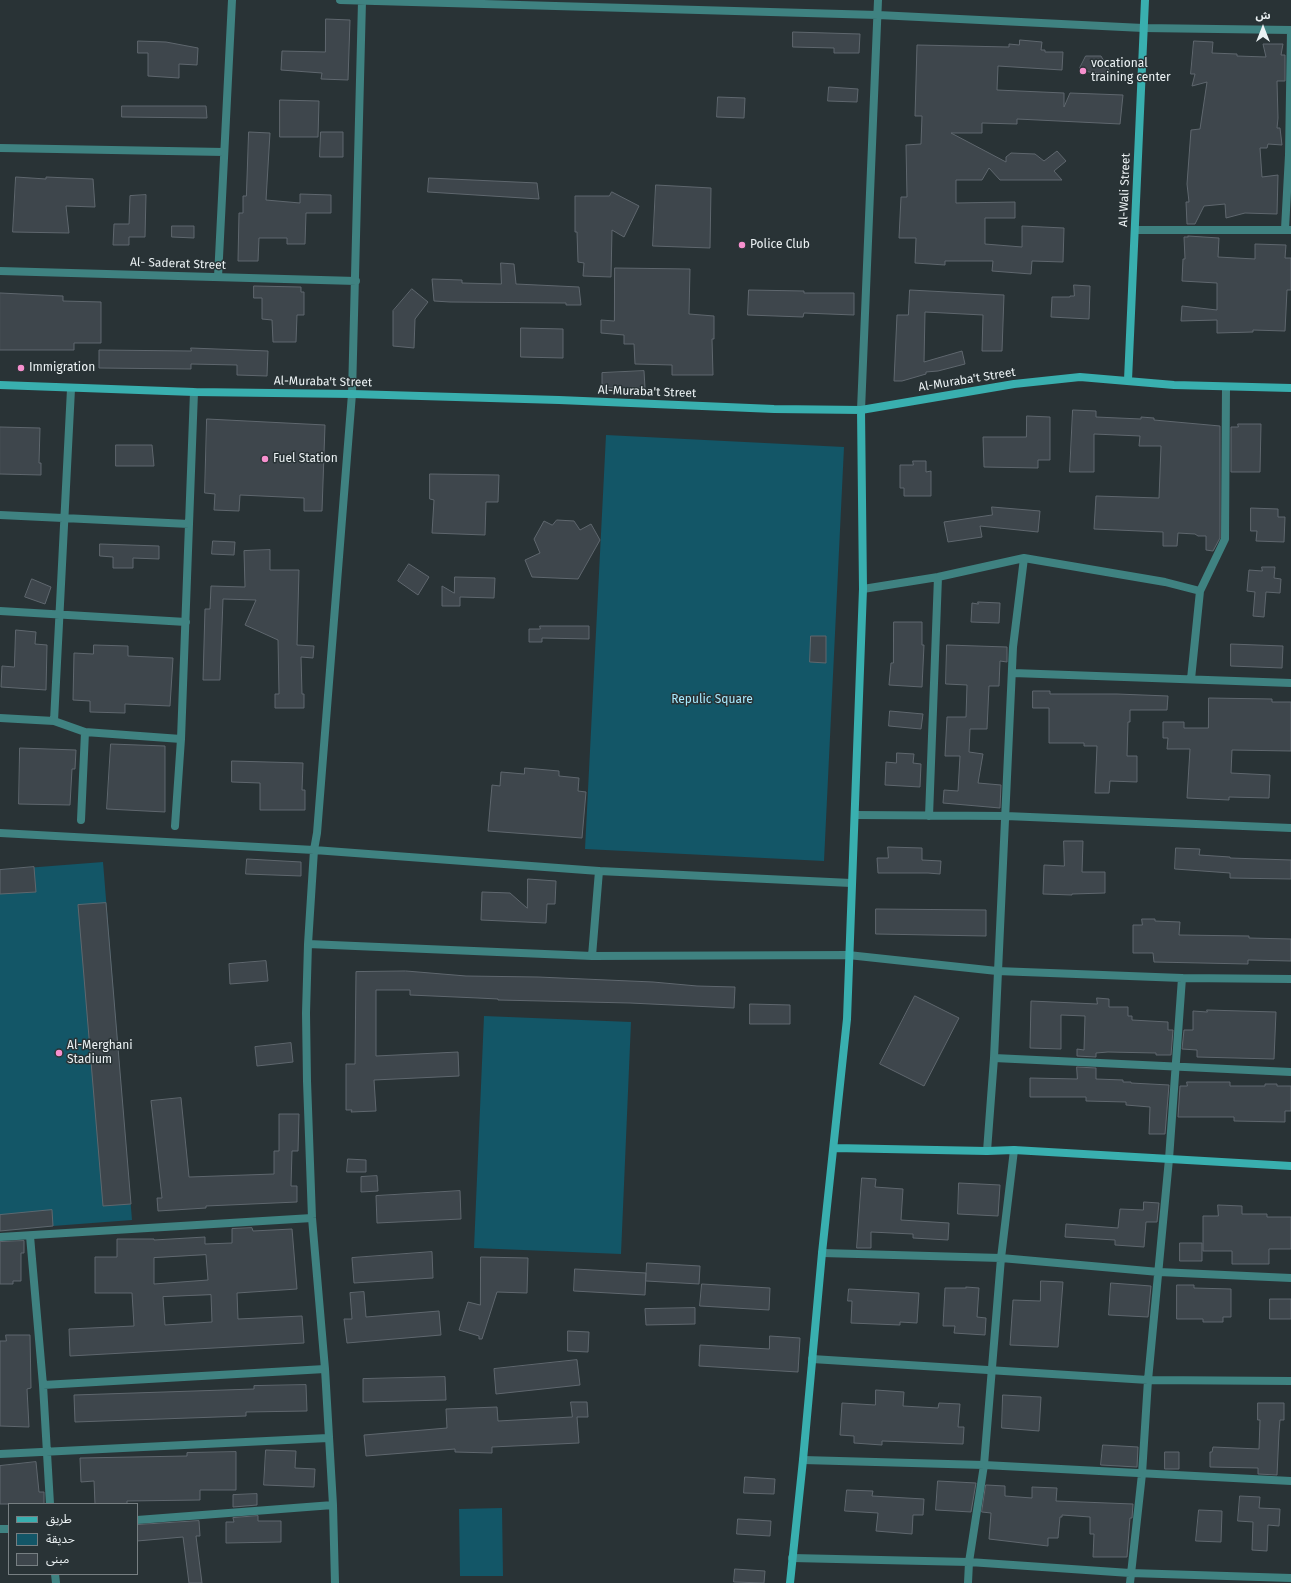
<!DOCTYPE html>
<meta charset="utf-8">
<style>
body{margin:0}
#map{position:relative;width:1291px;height:1583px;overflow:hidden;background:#293336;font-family:"Fira Sans","Noto Sans Arabic",sans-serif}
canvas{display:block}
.legend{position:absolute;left:8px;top:1503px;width:130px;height:72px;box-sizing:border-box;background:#293336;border:1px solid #777f82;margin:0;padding:5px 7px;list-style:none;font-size:12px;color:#ecf2f4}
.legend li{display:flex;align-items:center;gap:8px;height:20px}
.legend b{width:20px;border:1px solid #777f82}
.north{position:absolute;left:1243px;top:8px;width:40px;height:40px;-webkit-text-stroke:3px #293336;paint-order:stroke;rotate:0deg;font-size:11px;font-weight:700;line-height:16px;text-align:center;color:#ecf2f4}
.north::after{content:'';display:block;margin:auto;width:14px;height:18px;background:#ecf2f4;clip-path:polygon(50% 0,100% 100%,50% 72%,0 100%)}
</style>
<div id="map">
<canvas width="1291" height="1583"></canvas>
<ul class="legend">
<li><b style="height:5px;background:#39afaf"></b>طريق</li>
<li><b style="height:11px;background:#135667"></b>حديقة</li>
<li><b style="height:11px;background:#3e464c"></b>مبنى</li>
</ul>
<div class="north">ش</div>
</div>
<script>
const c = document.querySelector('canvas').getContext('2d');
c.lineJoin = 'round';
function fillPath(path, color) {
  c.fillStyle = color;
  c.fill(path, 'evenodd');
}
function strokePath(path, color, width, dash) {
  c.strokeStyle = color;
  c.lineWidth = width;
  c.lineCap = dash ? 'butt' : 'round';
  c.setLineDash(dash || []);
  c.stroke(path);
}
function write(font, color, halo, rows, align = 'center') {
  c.font = font + ' "Fira Sans",sans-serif';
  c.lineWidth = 3;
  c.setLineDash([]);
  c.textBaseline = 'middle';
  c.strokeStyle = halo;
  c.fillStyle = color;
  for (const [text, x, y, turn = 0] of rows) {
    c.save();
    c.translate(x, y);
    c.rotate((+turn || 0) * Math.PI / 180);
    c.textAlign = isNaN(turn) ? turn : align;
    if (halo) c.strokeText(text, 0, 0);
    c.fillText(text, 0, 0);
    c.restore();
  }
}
fillPath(new Path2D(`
 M606,435L844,447L824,861L585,849Z
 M103,862L132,1220L0,1230V870Z
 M484,1016L631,1022L621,1254L474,1248Z
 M502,1508L503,1576H460L459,1509Z`), '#135667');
const building = new Path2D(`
 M326,19L350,20L348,80L321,79L322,73L281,70L282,51L325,52Z
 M793,32L860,34L859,53H834V48L793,47Z
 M1020,40L1042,42L1041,50H1045V52H1063L1062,70L998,66L997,90L1064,93V107L1070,93L1123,95L1120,124L1017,119V124L982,123V133H951L1006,162V157L1011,153L1035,154L1044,161L1057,151L1066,161L1054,171L1062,180H1000L989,168L982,180H956V203L1015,202V218H985V244L1022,247V226L1064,228L1063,262L1032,261L1031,274L992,271L993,261H945V265L915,263L916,238H899L901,197H907L906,145L921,144L922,116H915L917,45L1009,47V44L1019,45Z
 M138,41L166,42L198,48L197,65L179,64V78L148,76V53H138Z
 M1194,41L1213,42L1212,53L1237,54V56L1266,57L1263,44H1283L1281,55H1285V81H1277L1278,118L1277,128H1280L1282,145L1268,144L1267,148H1260L1262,177L1278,175L1277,214L1245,213L1226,218L1225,204L1204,206L1195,224H1187L1186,202H1189L1187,184L1191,130L1200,129L1207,82L1192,86L1195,74H1191Z
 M1086,56H1101L1111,74L1089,72L1080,68Z
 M829,87L858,89L857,102L828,101Z
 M718,97L745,98L744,118L717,117Z
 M280,100L319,101L318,137H280Z
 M122,106H206L207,118L122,117Z
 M249,132L270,133L266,200L300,203V194L331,195V213H306L305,244H287V238H259L258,261H238L239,213H243V196H246Z
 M321,132H343V157H320Z
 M16,177L46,179V177L93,179L95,207L66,206L69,233L13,232Z
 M429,178L537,183L539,199L428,192Z
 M656,185L711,188L710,248L653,246Z
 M612,192L639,206L624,237L612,230L611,277L583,276L584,263L578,262L577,232H575V196H609Z
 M146,195L145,237H129V245H113L114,224H129L130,196Z
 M172,226H194V238L172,237Z
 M1188,236L1219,238L1218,257L1255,259V244L1286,245L1285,258H1291V290H1287L1285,331L1253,330V332L1217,333V320L1181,321L1182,306L1217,310V283L1182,281L1183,259H1185L1184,237H1188Z
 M501,263L514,264L516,284L579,287L581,305H566V303L450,302L434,301L432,279L462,280V283L501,284Z
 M615,268L690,269L689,314L714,316V339H712L713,375H672V365L635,364L634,344H624V335L601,333V320L614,321Z
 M1074,285L1090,286L1089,319L1051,317L1052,297H1070V296H1074Z
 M254,286L301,287V292H304V315H297L296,342H273L272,320L262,319V298H254Z
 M412,289L428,302L415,319L414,348L393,346V311Z
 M749,290L804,291V293H854V315L804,313L803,317L748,315Z
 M910,290L1004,295L1002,351H982L983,315L925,312L924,362L962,351L965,364L938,371L926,372V374L902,381H894L897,315H908Z
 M0,293L63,296V301L101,302V343H74V350H0Z
 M521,328L563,329V358L521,357Z
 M191,348L268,351L267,376L237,375V365L191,364V369L99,368V350L191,351Z
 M644,371L645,388H602V373Z
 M1073,410L1096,411V417L1141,419V417L1154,418V420L1220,426V538L1213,551L1206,550V536H1198L1195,534L1178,533L1177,546H1163V532L1094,529L1096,496L1159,498L1161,446H1139L1140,436L1094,434V472H1070Z
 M1027,416L1050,417V460H1038V468L984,467L983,437H1026Z
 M207,419L325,425L322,511H304V498L240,495L239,511L214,510L215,494L205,493Z
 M1238,424H1261L1260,472H1231V427H1238Z
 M0,427L40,428L39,463H41V475L0,474Z
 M116,445H152L154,466H116Z
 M913,461H926V472L931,471V496H904V488H900V465H913Z
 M430,474L499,475L498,502H486L485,535L432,533L434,500L430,499Z
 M992,507L1040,511L1038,532L980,526L982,537L948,542L944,522L992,515Z
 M1251,508L1278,509V517H1285L1284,542L1256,541L1257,531H1251Z
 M557,520L574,521L580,530L591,524L600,540L578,579L532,577L525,560L540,553L534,539L544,521L552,525Z
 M213,541L235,542L234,555L212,554Z
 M100,544L159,546V559L133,558V568H113V557L100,556Z
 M270,550V570H299L297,645L314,646L313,658L301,657L302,694H304V708H275V694H279L278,640L245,625L256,600L223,599L220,680H203L205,609H210L211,586L245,587L244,551Z
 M409,564L429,577L418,595L398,581Z
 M1262,567H1275L1274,578L1281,579L1280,593L1266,592L1264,617L1253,616L1255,592L1247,591L1249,570L1262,571Z
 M455,577L495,578L494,598L460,597V606H442V586L454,593Z
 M32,579L51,587L45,604L25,597Z
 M978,602L1000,603L999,623L971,622L972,603L978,604Z
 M894,622H922V645H924L922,687L889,685L891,663H893Z
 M540,626H589V639L542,638V642H529V629H540Z
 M16,630L36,632L35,644L47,645L46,690L1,687L2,666L14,667Z
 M811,636H826V663L810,662Z
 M1231,644L1283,646L1282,668L1231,666Z
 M94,645L128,646V656L173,658L170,706L125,704V713L90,712V701L73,700L74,653L93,654Z
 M947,645L1007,647V662L1000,661L999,686H989L987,729H970L969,752L983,754L978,783L1001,785L1000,808L943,803L944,790L958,791L960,756H945L947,717H966L967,685L946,684Z
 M1033,691H1050V694H1117L1168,696L1167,710H1130V722H1128L1127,756H1137V782L1110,781L1109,793H1095L1097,746H1084V743H1049V708H1033Z
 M1209,698L1272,699V702H1291V751L1232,750L1231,773L1270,775L1269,798L1229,797V800L1187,798L1190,749H1167L1168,738H1163V722H1184V728H1208Z
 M890,711L923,714L921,729L889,726Z
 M111,744L165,746V812L107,809Z
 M20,748L76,750L75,769H72L70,805L19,804Z
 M897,753L914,754L913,763L921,764L920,787L885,785L886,762L896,763Z
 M232,761L303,763L302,790H305V810H260V783L232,782Z
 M525,768L559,771V776L579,778L578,791L586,792L582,838L488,831L492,785L500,786L501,772L524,774Z
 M1064,841H1083L1082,872H1105V893L1072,894V895L1043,894L1044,865L1064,866Z
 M888,847L922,848V860L941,861L940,874L928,873H878L877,858H888Z
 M1176,848L1200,849L1199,855L1230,857V858L1291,860V879L1230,878V873L1175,869Z
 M247,859L301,862V876L246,874Z
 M34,867L36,892L0,894V870Z
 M528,879L556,881L555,904H547L546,923L481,920L482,892L510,893L527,908Z
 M106,903L131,1204L103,1206L78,905Z
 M876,909L986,910V936L876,934Z
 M1142,919H1155V921L1180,922L1179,935L1249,936V938L1291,939V961L1248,960V964L1154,962L1153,953H1133V925H1142Z
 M266,961L268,981L230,984L229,964Z
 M406,971L466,976L538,977L653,982L697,986L735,987L734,1008L630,1003L498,1000V999L478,998L410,995V990H376V1056L458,1052L459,1076L374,1080L376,1111L351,1112L352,1110H346V1064H355L356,972Z
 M915,996L959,1018L924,1086L880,1064Z
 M1097,998L1109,999V1007H1128V1016H1132V1020L1168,1022V1030H1173L1171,1055H1156V1053L1108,1052L1096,1053V1057L1077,1056V1049L1084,1050L1085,1016L1061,1015V1049L1030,1048L1031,1001L1097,1004Z
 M750,1004L790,1005V1024H750Z
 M1207,1010L1276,1012L1274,1059L1197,1057V1050L1182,1049L1184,1030H1193V1011L1207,1012Z
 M291,1043L293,1062L257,1066L255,1047Z
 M1077,1067L1096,1068V1079L1123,1080V1082H1131V1083L1169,1085L1165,1134H1149L1150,1107L1126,1105V1102L1086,1101V1097H1030V1078L1077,1079Z
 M1187,1082H1230V1086H1265V1084H1277V1086H1291V1111H1285V1122L1234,1121V1117H1178L1180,1086H1187Z
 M181,1098L189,1177L274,1174V1151H279V1114H299L298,1151H292L291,1186H297V1202L206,1206V1208L158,1211L157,1198H162L151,1101Z
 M348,1159L366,1160V1172H347Z
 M377,1176L378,1191L361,1192V1177Z
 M862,1178L876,1179L875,1187L903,1189L901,1220L949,1223L948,1240L913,1238V1234L871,1232V1248H857Z
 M959,1183L1000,1185L998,1216L958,1214Z
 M460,1191L461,1219L377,1223L376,1196Z
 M1144,1202L1159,1203L1157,1222H1146L1144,1247L1115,1245V1240L1065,1237L1066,1224L1118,1228L1120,1209L1143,1210Z
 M1218,1205L1242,1206V1214H1267V1217H1291V1249H1269V1264H1232V1251H1203V1216H1218Z
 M52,1210L53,1226L0,1231V1215Z
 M252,1228L253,1231L292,1229L297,1289L237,1293L238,1319L302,1316L304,1343L70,1356L69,1329L134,1326L132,1293H95V1257H117V1239H154V1240L205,1237V1244L232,1243V1229ZM206,1255L208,1280L154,1284V1258ZM211,1295L212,1322L165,1325L163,1297Z
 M24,1241V1253H21V1281H13V1284H0V1242Z
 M1180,1243H1202V1261H1180Z
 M432,1252L433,1278L354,1283L352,1258Z
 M481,1257L528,1258L527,1293L497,1292L482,1339H479V1336L459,1330L468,1302L480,1305Z
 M647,1263L700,1266L699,1284L646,1281Z
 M575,1269L646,1273L645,1295L574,1291Z
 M1041,1281L1063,1282L1058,1347L1010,1345L1013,1300L1040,1301Z
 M1111,1283L1151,1286L1148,1317L1109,1315Z
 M702,1284L770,1288L769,1310L700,1306Z
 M1177,1285H1194V1288L1231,1289V1317H1223V1322H1203V1319H1177Z
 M966,1287L979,1288L977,1317L986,1318L985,1335L954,1333L955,1326H943L945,1288H966Z
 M849,1289L919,1293L917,1323L900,1322V1325L851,1323L852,1301H848Z
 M364,1292L366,1317L439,1311L441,1335L347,1343L344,1319H352L350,1293Z
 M1270,1299H1291V1319H1270Z
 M695,1308V1324L646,1325L645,1309Z
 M568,1331L589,1332L588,1352L568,1351Z
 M6,1335H30L31,1388L27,1389L29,1427L0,1426V1341H6Z
 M770,1336L800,1338L798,1372L699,1366L700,1345L769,1349Z
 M577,1360L580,1385L496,1394L494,1369Z
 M445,1377L446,1400L363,1402V1379Z
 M306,1385L307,1411L246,1412V1416L75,1422L74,1395L254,1389V1386Z
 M876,1390L904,1392L903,1406L938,1408L939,1403L960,1404L958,1427H964L963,1444L882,1441V1445L854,1443V1436L840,1435L842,1403L875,1405Z
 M1003,1395L1041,1397L1039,1431L1002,1428Z
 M571,1402H587L588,1417H577L579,1443L492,1447V1453L455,1452V1449L366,1456L364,1435L447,1428L446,1409L497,1407L498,1421L572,1417Z
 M1258,1403H1284V1420H1280L1279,1432L1277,1475L1258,1474V1468L1210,1467V1452H1212L1213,1447L1259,1449L1260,1420H1258Z
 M1103,1445L1138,1447L1137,1467L1101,1465Z
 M266,1450L296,1451L295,1468L315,1469L314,1487L264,1485Z
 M236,1452V1490H200V1500L127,1501V1504H95L94,1481L81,1482L80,1458L187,1456V1453Z
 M1165,1452H1179V1469H1165Z
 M36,1462L39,1492H44V1504H0V1466Z
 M745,1477L775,1479L774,1494L744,1493Z
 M938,1481L976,1483L971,1512L936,1510Z
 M986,1485L1005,1486V1496L1032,1498V1487L1057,1488L1056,1501L1133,1504L1132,1518H1130L1127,1557H1093L1094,1534H1090V1517L1062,1515V1517H1060L1058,1538H1048V1546L989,1539L991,1513L982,1512Z
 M847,1490L873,1491L872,1496L924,1499L923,1515H913L912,1534L876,1531L878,1513L845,1511Z
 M257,1494V1505L233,1507V1495Z
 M1240,1496L1260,1497L1259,1508L1280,1509L1279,1526L1268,1525L1267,1551L1252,1550L1253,1522L1238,1521Z
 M1199,1510L1222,1511L1221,1542L1196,1541Z
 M258,1516V1521H281V1542L226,1543V1522H234L233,1518Z
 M738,1519L771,1521L770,1536L737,1534Z
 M199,1521L200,1536H196L202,1583H189L183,1537L137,1541V1525Z
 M735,1569L765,1571L764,1583L734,1582Z`);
fillPath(building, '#3e464c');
strokePath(building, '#5f676e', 1);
strokePath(new Path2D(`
 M340,0L878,15L1143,28L1291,30L1289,155L1285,229
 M0,148L224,152
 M1135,230H1291
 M0,271L356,281
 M218,277L232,0
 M861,410L878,0
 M0,515L189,524L181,739L175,826
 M189,524L194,392
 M863,589L938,577L1024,558L1165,582L1200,591
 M0,611L186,622
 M1013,673L1291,683
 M1191,679L1200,591L1225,539L1226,387
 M0,718L54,721L85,732L181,739
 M54,721L71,389
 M855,815L1006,816L1291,828
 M929,816L938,577
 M81,820L85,732
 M0,833L314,850L599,871L851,883
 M308,944L592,956L848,955L997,971L1182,978L1291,979
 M592,956L599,871
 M994,1058L1291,1072
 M987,1151L994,1058L1013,647L1024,558
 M30,1236L43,1385L50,1504
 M0,1237L312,1218
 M822,1253L1001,1258L1159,1272L1291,1278
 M812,1359L1148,1380L1291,1381
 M43,1385L325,1369
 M0,1454L328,1438
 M803,1460L984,1465L1291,1481
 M137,1520L333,1505
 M0,1529H9
 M792,1558L969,1562L1130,1573L1291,1578
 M55,1574L56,1583
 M335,1583L333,1505L325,1369L312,1218L307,1081L306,1013L308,944L314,850L317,833L352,394L362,1
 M968,1583L969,1562L984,1465L1001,1258L1014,1150
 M1130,1583L1142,1474L1148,1380L1169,1159L1182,978`), '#3f8281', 8);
strokePath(new Path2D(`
 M1128,380L1145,0
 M0,385L194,392L352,394L559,400L774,409L861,410L1014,384L1080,377L1174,385L1291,388
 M834,1148L987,1151L1014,1150L1291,1166
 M790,1583L803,1460L822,1253L847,1019L863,589L861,410`), '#39afaf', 8);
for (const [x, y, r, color] of [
 [1083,71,4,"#f790ce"],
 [742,245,4,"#f790ce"],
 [21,368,4,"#f790ce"],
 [265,459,4,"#f790ce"],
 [59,1053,4,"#f790ce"]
]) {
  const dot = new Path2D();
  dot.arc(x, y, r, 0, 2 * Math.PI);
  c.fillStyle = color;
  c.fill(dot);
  strokePath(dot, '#293336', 1.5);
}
write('12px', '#ecf2f4', '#293336', [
 ["vocational",1091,64],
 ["training center",1091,78],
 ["Police Club",750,245],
 ["Immigration",29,368],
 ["Fuel Station",273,459],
 ["Al-Merghani",67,1046],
 ["Stadium",67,1060]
], 'left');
write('12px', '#ecf2f4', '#293336', [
 ["Al-Wali Street",1125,190,-88],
 ["Al- Saderat Street",178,264,2],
 ["Al-Muraba't Street",967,380,-9],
 ["Al-Muraba't Street",323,382,1],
 ["Al-Muraba't Street",647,392,2]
]);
write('12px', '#a7eaff', '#293336', [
 ["Repulic Square",712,700]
]);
</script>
